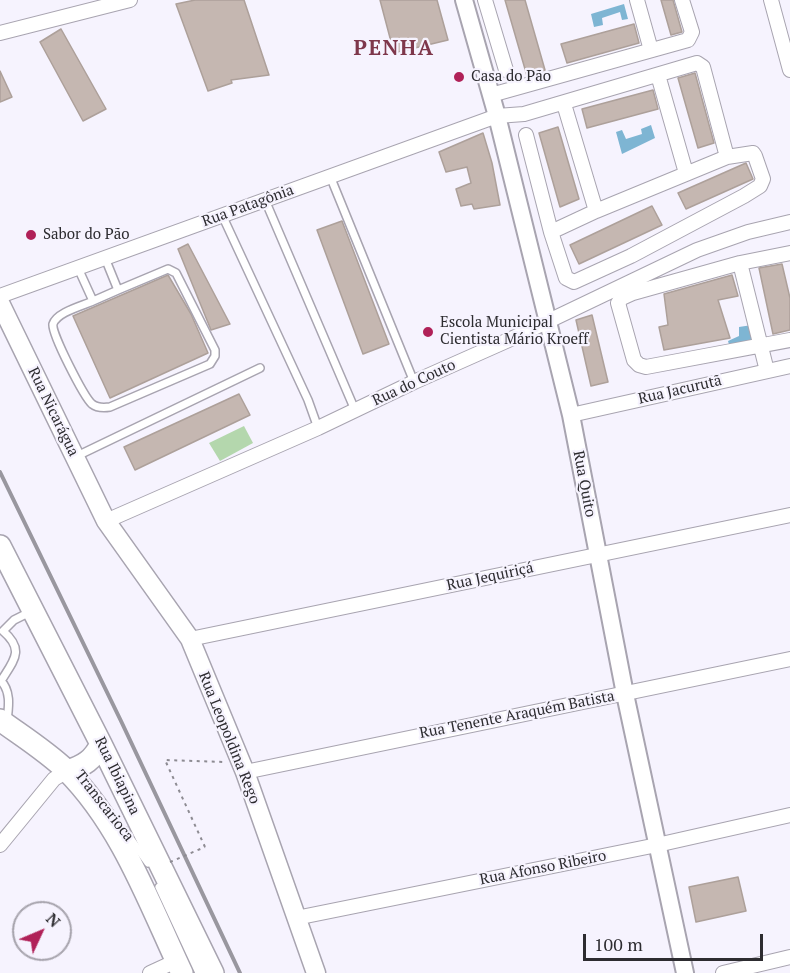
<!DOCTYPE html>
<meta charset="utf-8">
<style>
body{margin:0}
#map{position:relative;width:790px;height:973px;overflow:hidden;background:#f6f3fe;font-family:"PT Serif",serif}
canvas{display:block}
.north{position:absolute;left:12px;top:901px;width:60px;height:60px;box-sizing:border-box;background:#f6f3fe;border:2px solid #a6a3ac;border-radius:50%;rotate:46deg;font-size:16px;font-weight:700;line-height:24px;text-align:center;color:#2d2c30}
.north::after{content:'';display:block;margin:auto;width:21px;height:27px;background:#b02158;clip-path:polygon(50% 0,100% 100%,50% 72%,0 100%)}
.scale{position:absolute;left:583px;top:934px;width:180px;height:27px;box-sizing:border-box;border:3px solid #2d2c30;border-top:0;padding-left:8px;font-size:18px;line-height:21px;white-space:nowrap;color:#2d2c30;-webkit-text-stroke:4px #f6f3fe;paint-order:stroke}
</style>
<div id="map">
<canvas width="790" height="973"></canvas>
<div class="north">N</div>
<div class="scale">100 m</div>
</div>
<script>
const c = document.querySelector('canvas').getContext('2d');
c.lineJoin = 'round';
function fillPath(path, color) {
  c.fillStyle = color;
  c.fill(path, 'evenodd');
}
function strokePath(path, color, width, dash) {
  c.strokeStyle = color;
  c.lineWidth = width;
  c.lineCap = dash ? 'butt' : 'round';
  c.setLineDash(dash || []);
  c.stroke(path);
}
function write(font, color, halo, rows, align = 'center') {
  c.font = font + ' "PT Serif",serif';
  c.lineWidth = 4.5;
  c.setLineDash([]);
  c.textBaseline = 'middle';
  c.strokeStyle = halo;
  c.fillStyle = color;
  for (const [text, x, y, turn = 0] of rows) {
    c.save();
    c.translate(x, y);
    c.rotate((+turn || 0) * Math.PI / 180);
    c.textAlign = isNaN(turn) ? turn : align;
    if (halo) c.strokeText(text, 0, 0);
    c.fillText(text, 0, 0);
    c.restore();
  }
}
fillPath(new Path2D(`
 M244,426L253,443L220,461L209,443Z`), '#b4d7ad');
fillPath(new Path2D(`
 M624,4L628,19L622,20L620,12L602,18L603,25L594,27L591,14Z
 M651,125L655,138L622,154L616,132L622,130L626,139L642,134L641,129Z
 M752,325L756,341L730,348L728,341L739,336V327Z`), '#7eb5d3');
const building = new Path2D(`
 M195,0H244L269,75L231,80L232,83L208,91L176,4Z
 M380,0H437L448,40L394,53Z
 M505,0H525L545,70L527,76Z
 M661,0H673L682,32L671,35Z
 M634,24L639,43L567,63L561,44Z
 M61,29L106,109L83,121L40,42Z
 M0,71L12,97L0,102Z
 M695,73L714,143L698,148L678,78Z
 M653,90L658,109L587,128L582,109Z
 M558,127L579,199L560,207L539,133Z
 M483,133L492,163L500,205L474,209L472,204L461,206L456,189L471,183L467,167L446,172L439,152Z
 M746,163L753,179L686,209L678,193Z
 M652,206L662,225L579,264L570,245Z
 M342,221L389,344L363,354L317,230Z
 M188,244L230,324L211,330L178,249Z
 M782,264L790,298V330L773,334L759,268Z
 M168,275L191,314L208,353L110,398L73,316Z
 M732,275L738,296L718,300L730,338L664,350L659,327L668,325L664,294Z
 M592,315L608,382L591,386L576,320Z
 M239,394L250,415L135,470L124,447Z
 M738,877L746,911L696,922L689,887Z`);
fillPath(building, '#c5b7b1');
strokePath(building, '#ada09a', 1.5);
const service = new Path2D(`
 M330,176L414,382
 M265,200L355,410
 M222,215L308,400L318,428
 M78,268L93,301C82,306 57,312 53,324C51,333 84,397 92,404C97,408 103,408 110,407L210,364L215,356V350L176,273L168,269L118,290L105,258
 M93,301L118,290
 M77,456L260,368
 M0,680C11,690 9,706 7,720
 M1,681C14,660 25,650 3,631L14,620L30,612
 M125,831L148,863
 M159,887L199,973`);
const minor = new Path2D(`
 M485,0L506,70
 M637,0L651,50
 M771,0L790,70
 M0,33L130,0
 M658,75L686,173
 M491,95L688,40L692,32L682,0
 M564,104L596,211
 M551,232L596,211L727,157
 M790,253L740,263L633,293L622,298L618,303L634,360L639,365L646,367L790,340
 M740,263L767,371
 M0,296L497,116L524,114L697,63L703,67L727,157L753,153L755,156L763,179L760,186L744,196L631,256L574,282L566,278L551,232L526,135
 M571,415L790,366
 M106,521L318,428L414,382L513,338L697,250L748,232L790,222
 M190,639L790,515
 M245,772L790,659
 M0,845L54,779L67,771
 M296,918L657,845L790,815
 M150,973L176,961
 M723,973L790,957`);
const tertiary = new Path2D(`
 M464,0L497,116L571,415L625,694L685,973`);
const secondary = new Path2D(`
 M0,303L106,521L190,639L245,772L316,973`);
const primary = new Path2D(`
 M0,546L101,744L213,973
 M0,720C22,736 46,751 66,770C122,826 149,903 182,973
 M67,771C84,766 93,760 101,744`);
strokePath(service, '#a8a4b0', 10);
strokePath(minor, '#a8a4b0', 16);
strokePath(tertiary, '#a8a4b0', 20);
strokePath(secondary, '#a8a4b0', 21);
strokePath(primary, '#a8a4b0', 24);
strokePath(new Path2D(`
 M205,847L165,760L225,762`), '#8d8b92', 2, [3, 4.5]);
strokePath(service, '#fff', 7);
strokePath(minor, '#fff', 14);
strokePath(tertiary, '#fff', 16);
strokePath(secondary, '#fff', 18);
strokePath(primary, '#fff', 21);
strokePath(new Path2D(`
 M0,472L121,721L240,973`), '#99979f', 4);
strokePath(new Path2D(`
 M170,862L205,847`), '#8d8b92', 2, [3, 4.5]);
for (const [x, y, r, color] of [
 [459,77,6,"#b02158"],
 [31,235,6,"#b02158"],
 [428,332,6,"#b02158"]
]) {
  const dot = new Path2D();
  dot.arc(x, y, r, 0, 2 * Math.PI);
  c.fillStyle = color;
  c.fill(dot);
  strokePath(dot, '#f6f3fe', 2);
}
write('15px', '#2d2c30', '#f6f3fe', [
 ["Casa do Pão",471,77],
 ["Sabor do Pão",43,235],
 ["Escola Municipal",440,323],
 ["Cientista Mário Kroeff",440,340]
], 'left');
write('15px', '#2d2c30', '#f6f3fe', [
 ["Rua Patagônia",248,206,-20],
 ["Rua do Couto",414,383,-25],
 ["Rua Jacurutã",680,390,-13],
 ["Rua Nicarágua",53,412,64],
 ["Rua Quito",584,484,79],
 ["Rua Jequiriçá",490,577,-12],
 ["Rua Tenente Araquém Batista",517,715,-11],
 ["Rua Leopoldina Rego",229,738,68],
 ["Rua Ibiapina",117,776,64],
 ["Transcarioca",104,806,52],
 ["Rua Afonso Ribeiro",543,868,-11]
]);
c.letterSpacing = '1.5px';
write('bold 21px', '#7e374b', '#f6f3fe', [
 ["PENHA",394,49]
]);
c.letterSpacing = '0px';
</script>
